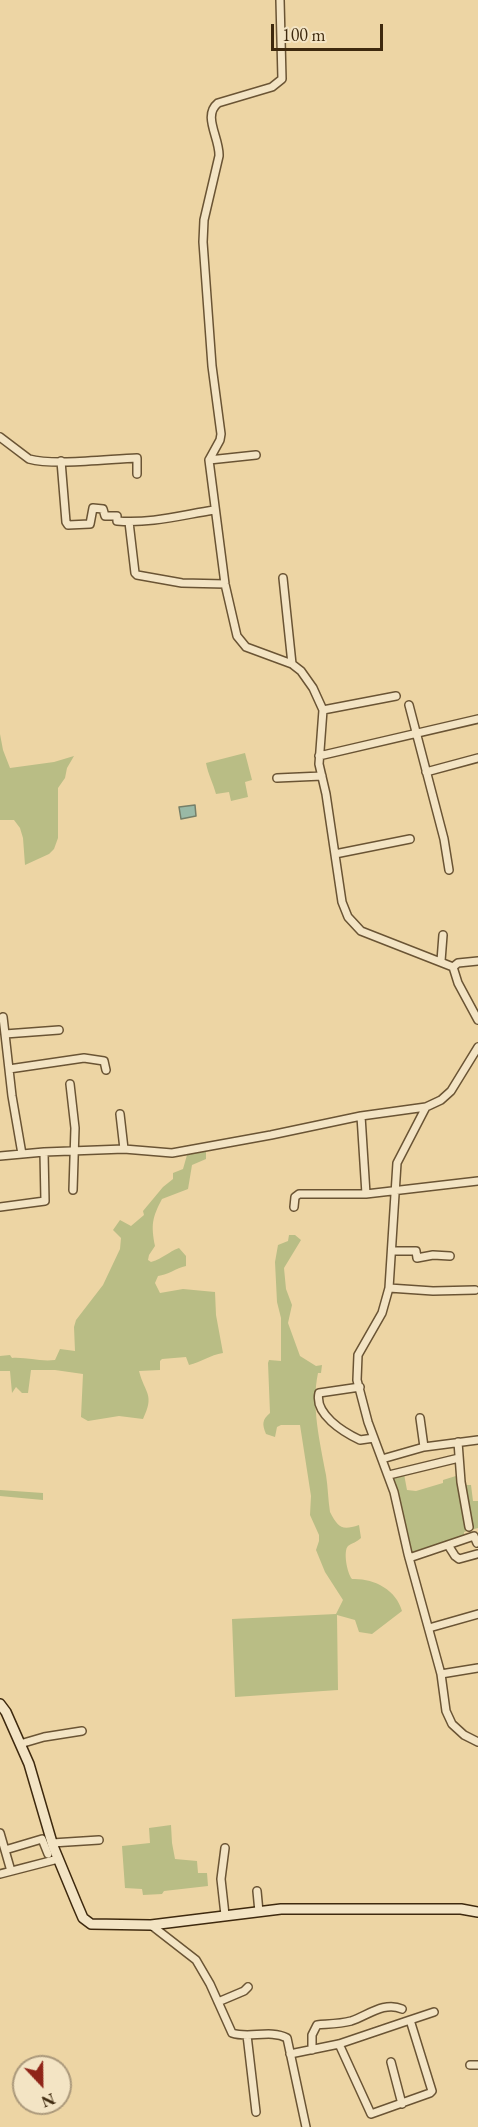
<!DOCTYPE html>
<style>
body{margin:0}
#map{position:relative;width:478px;height:2127px;overflow:hidden;background:#edd5a4;font-family:"EB Garamond",serif}
canvas{display:block}
.north{position:absolute;left:12px;top:2055px;width:60px;height:60px;box-sizing:border-box;background:#f3e4c4;border:2px solid #ab997b;border-radius:50%;rotate:158deg;font-size:16px;font-weight:700;line-height:24px;text-align:center;color:#3e290e}
.north::after{content:'';display:block;margin:auto;width:21px;height:27px;background:#8f2418;clip-path:polygon(50% 0,100% 100%,50% 72%,0 100%)}
.scale{position:absolute;left:271px;top:24px;width:112px;height:27px;box-sizing:border-box;border:3px solid #3e290e;border-top:0;padding-left:8px;font-size:18px;line-height:21px;white-space:nowrap;color:#3e290e;-webkit-text-stroke:4px #f3e4c4;paint-order:stroke}
</style>
<div id="map">
<canvas width="478" height="2127"></canvas>
<div class="north">N</div>
<div class="scale">100 m</div>
</div>
<script>
const c = document.querySelector('canvas').getContext('2d');
c.lineJoin = 'round';
function fillPath(path, color) {
  c.fillStyle = color;
  c.fill(path, 'evenodd');
}
function strokePath(path, color, width, dash) {
  c.strokeStyle = color;
  c.lineWidth = width;
  c.lineCap = dash ? 'butt' : 'round';
  c.setLineDash(dash || []);
  c.stroke(path);
}
fillPath(new Path2D(`
 M0,734L3,750L10,768L54,762L74,756L67,768L65,778L58,788V838L54,849L49,854L25,865L23,838L20,828L14,820H0Z
 M245,753L252,780L245,782L248,797L231,801L229,792L216,794C213,783 208,774 206,763Z
 M206,1150V1159L192,1165L188,1189L162,1199C152,1218 151,1225 155,1246L149,1255L148,1260L151,1262C164,1258 168,1252 179,1248L186,1256V1266C176,1268 168,1275 158,1276L155,1283L160,1293L183,1289L215,1292L216,1315L223,1353C210,1355 201,1362 189,1365L186,1357L162,1359L160,1361V1370L139,1371C145,1394 155,1394 143,1419L119,1416L88,1421L81,1417L83,1374L55,1370H31L28,1393H22L16,1387L12,1393L10,1371H0V1356L10,1355L12,1358C27,1357 40,1362 55,1360L60,1349L75,1351L74,1327L76,1320L103,1285L120,1249L121,1238L113,1230L120,1220L131,1226L144,1215L143,1211L163,1187L173,1179V1173L183,1169L187,1155Z
 M289,1235H295L301,1240L284,1268L286,1289L292,1305L288,1323L300,1356L316,1366L322,1365L321,1373H318C311,1406 320,1442 326,1475C328,1487 328,1500 330,1512C338,1527 341,1531 359,1525L361,1538C357,1542 352,1543 348,1546C343,1551 347,1573 352,1579C373,1578 396,1589 402,1611L372,1634L359,1632L355,1620L337,1615L338,1690L235,1697L232,1619L336,1614L343,1600L325,1572L316,1550L319,1541V1535L310,1515L311,1496L300,1425H281L277,1427L275,1437L266,1434C262,1424 262,1420 270,1413L268,1363L269,1360L281,1361V1318L277,1302L275,1262L278,1245L288,1241Z
 M404,1474L407,1490L416,1491L443,1483V1480L459,1475V1485H471L473,1501H478V1528L464,1532L465,1541L412,1557L392,1476Z
 M0,1490L43,1493V1500L0,1496Z
 M171,1825L172,1843L175,1859L197,1861L198,1873H207L208,1886L164,1891L162,1894L143,1895L142,1889L125,1888L122,1846L150,1843L149,1828Z`), '#b9bd85');
const water = new Path2D(`
 M195,805L196,816L181,819L179,807Z`);
fillPath(water, '#99b9a6');
strokePath(water, '#757f69', 1.5);
const street = new Path2D(`
 M280,0L282,79L272,87L218,103C202,116 220,138 219,156L204,220L203,242L212,366L221,434L220,440L209,460L225,584L237,636L246,647L292,664L301,671L313,688L323,710L319,764L326,794L342,902L348,917L361,931L453,967L458,983L478,1020
 M0,437L29,459C55,466 109,459 137,458V474
 M209,460L256,455
 M61,461L66,522L68,525L90,524L93,508L103,509L105,516H117V521C150,524 182,515 214,510
 M129,522L135,573L137,575L182,583L225,584
 M283,578L292,664
 M409,705L444,839L449,870
 M323,710L396,696
 M319,756L478,719
 M426,772L478,758
 M277,778L322,776
 M335,854L410,839
 M441,961L443,935
 M453,967L458,963L478,961
 M3,1017L5,1034
 M9,1069L84,1058L104,1061L106,1070
 M70,1084L75,1128L73,1190
 M426,1107L397,1163L389,1288L382,1313L358,1355L357,1380L368,1422L394,1492L408,1554L441,1674L446,1711L452,1724L464,1735L478,1742
 M120,1114L124,1149
 M361,1116L366,1194
 M22,1154L12,1096L5,1034L59,1030
 M0,1156L44,1152L124,1149L172,1153L271,1135L361,1116L426,1107L441,1100L451,1091L478,1047
 M0,1207L45,1201L44,1152
 M294,1207L295,1197L299,1194H366L478,1181
 M392,1251H416L417,1258L433,1255L450,1256
 M389,1288L433,1291L475,1290
 M360,1387L319,1393C314,1414 343,1432 360,1440L374,1438
 M420,1418L424,1447
 M458,1442L461,1482L469,1527
 M382,1459L424,1447L478,1440
 M389,1475L459,1458
 M448,1545L455,1556L459,1559L477,1554
 M409,1558L474,1536L477,1543
 M429,1628L478,1614
 M441,1674L478,1668
 M20,1744L44,1737L82,1731
 M0,1833L11,1871
 M52,1843L99,1840
 M225,1848L221,1879L225,1915
 M5,1850L42,1839L48,1854
 M0,1874L58,1859
 M257,1891L259,1912
 M151,1925L196,1960L210,1984L232,2033C249,2039 270,2029 287,2038L306,2127
 M218,2002L244,1991L248,1987
 M410,2020L434,2012
 M247,2035L256,2112
 M312,2050V2035L317,2025C328,2024 340,2024 351,2021C367,2016 384,2001 402,2009
 M290,2054L339,2044L410,2020L432,2091L430,2093L371,2114L339,2044
 M391,2062L402,2104
 M470,2065H478`);
const secondary = new Path2D(`
 M0,1704L6,1712L29,1764L53,1846L77,1904L83,1918L91,1924L151,1925L281,1909H461L478,1912`);
strokePath(street, '#6a5434', 10);
strokePath(secondary, '#3e290e', 12);
strokePath(street, '#f3e4c4', 7);
strokePath(secondary, '#f3e4c4', 9);
</script>
